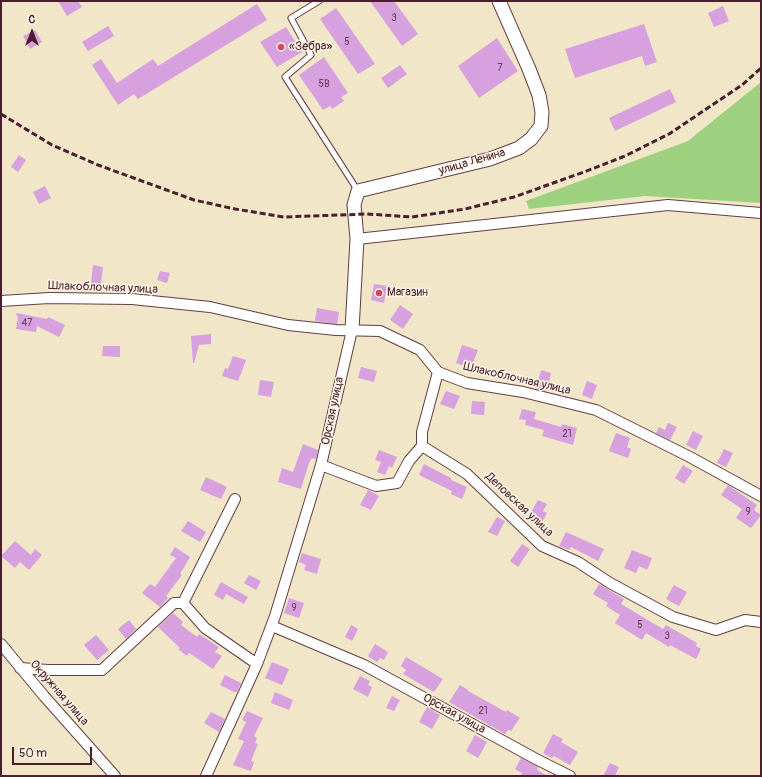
<!DOCTYPE html>
<meta charset="utf-8">
<style>
body{margin:0}
#map{position:relative;width:762px;height:777px;overflow:hidden;background:#f2e6c9;font-family:Pangolin,sans-serif}
canvas{display:block}
.frame{position:absolute;inset:0;border:2px solid #4a1f2b;pointer-events:none}
.north{position:absolute;left:12px;top:12px;width:40px;height:40px;-webkit-text-stroke:3px #fcf5e5;paint-order:stroke;rotate:0deg;font-size:11px;font-weight:700;line-height:16px;text-align:center;color:#4a1f2b}
.north::after{content:'';display:block;margin:auto;width:14px;height:18px;background:#4a1f2b;clip-path:polygon(50% 0,100% 100%,50% 72%,0 100%)}
.scale{position:absolute;left:12px;top:747px;width:80px;height:18px;box-sizing:border-box;border:2px solid #4a1f2b;border-top:0;padding-left:5px;font-size:12px;line-height:14px;white-space:nowrap;color:#4a1f2b;-webkit-text-stroke:3px #fcf5e5;paint-order:stroke}
</style>
<div id="map">
<canvas width="762" height="777"></canvas>
<div class="frame"></div>
<div class="north">С</div>
<div class="scale">50 m</div>
</div>
<script>
const c = document.querySelector('canvas').getContext('2d');
c.lineJoin = 'round';
function fillPath(path, color) {
  c.fillStyle = color;
  c.fill(path, 'evenodd');
}
function strokePath(path, color, width, dash) {
  c.strokeStyle = color;
  c.lineWidth = width;
  c.lineCap = dash ? 'butt' : 'round';
  c.setLineDash(dash || []);
  c.stroke(path);
}
function write(font, color, halo, rows, align = 'center') {
  c.font = font + ' Pangolin,sans-serif';
  c.lineWidth = 3;
  c.setLineDash([]);
  c.textBaseline = 'middle';
  c.strokeStyle = halo;
  c.fillStyle = color;
  for (const [text, x, y, turn = 0] of rows) {
    c.save();
    c.translate(x, y);
    c.rotate((+turn || 0) * Math.PI / 180);
    c.textAlign = isNaN(turn) ? turn : align;
    if (halo) c.strokeText(text, 0, 0);
    c.fillText(text, 0, 0);
    c.restore();
  }
}
fillPath(new Path2D(`
 M761,82V203L645,196L529,209L526,201L688,141Z`), '#9dd07f');
fillPath(new Path2D(`
 M58,1H78L82,7L67,16Z
 M370,1H394L418,34L402,46Z
 M257,4L267,20L138,99L134,94L118,105L92,65L101,59L117,83L153,59L158,66Z
 M723,6L729,21L714,27L708,13Z
 M336,8L375,64L358,74L320,19Z
 M644,24L657,62L645,66L642,56L575,78L565,49Z
 M108,26L114,36L88,51L82,42Z
 M286,27L302,52L277,67L260,42Z
 M35,30L42,42L30,49L23,36Z
 M497,38L518,71L479,98L458,66Z
 M324,57L348,93L341,97L344,101L332,109L330,106L323,110L299,75Z
 M400,65L407,74L388,88L381,78Z
 M670,89L676,102L615,131L609,118Z
 M19,155L26,160L18,172L11,167Z
 M45,186L51,198L39,204L33,192Z
 M93,265L103,267L101,284L91,283Z
 M160,271L170,273L167,283L157,280Z
 M374,284L387,286L384,303L371,300Z
 M400,305L413,314L403,329L390,320Z
 M317,308L339,312L337,324L315,321Z
 M17,313L47,319L48,317L65,325L59,337L37,326L36,332L16,329L18,317L16,315Z
 M211,334V344L199,345L194,363H193L191,336Z
 M462,345L478,350L471,368L456,363Z
 M103,346H120V357L102,356Z
 M233,356L246,360L238,381L222,376L225,368L228,369Z
 M361,367L377,371L374,382L358,378Z
 M541,370L551,373L547,391L536,389Z
 M260,380L274,382L271,397L258,395Z
 M587,381L597,385L592,399L582,395Z
 M446,391L460,396L454,409L440,404Z
 M472,401L485,402L484,415L471,414Z
 M522,409L536,412L534,419L561,427L562,424L577,428L573,445L542,436L544,430L525,425L526,420L519,419Z
 M668,423L677,427L670,440L656,433L659,427L665,430Z
 M693,431L703,436L696,450L686,445Z
 M616,433L630,438L627,447L631,449L628,458L609,451Z
 M303,444L318,450L316,459L312,458L309,463L301,489L278,482L282,468L293,472Z
 M724,449L733,453L726,467L717,463Z
 M379,450L397,457L392,468L389,466L385,475L377,472L381,462L375,460Z
 M424,464L451,478V480L467,487L462,499L451,494L452,491L419,475Z
 M683,465L693,471L684,484L675,478Z
 M206,477L227,487L221,499L200,490Z
 M728,485L757,505L754,510L761,515L751,528L736,518L742,509L721,495Z
 M368,490L379,496L371,510L360,505Z
 M538,500L547,504L543,511L547,513L540,526L527,519Z
 M497,517L505,521L497,536L488,532Z
 M188,521L206,532L200,542L181,531Z
 M566,532L604,549L598,561L571,547L569,550L559,546Z
 M15,541L31,555L35,549L42,555L29,570L20,562L15,568L1,556Z
 M522,544L530,549L518,567L510,561Z
 M175,547L190,557L180,574L182,575L166,596L168,598L160,607L142,593L150,584L155,587L176,558L170,555Z
 M632,550L652,558L647,570L639,566L636,573L624,568Z
 M302,553L321,559L317,574L304,570L306,565L299,562Z
 M249,575L261,581L256,590L244,583Z
 M221,582L248,597L244,604L226,594L223,600L214,595Z
 M599,584L624,599L621,604L663,629L666,625L697,643L696,646L701,649L696,659L670,645L669,647L646,633L642,640L615,623L620,615L606,606L608,603L593,594Z
 M674,585L687,592L679,606L666,599Z
 M289,598L304,603L299,618L284,613Z
 M173,613L183,622L181,625L197,637L199,634L219,647L215,652L222,656L213,669L189,653L187,656L178,649L180,648L158,627Z
 M129,620L136,629L126,639L118,629Z
 M351,625L358,629L352,641L345,637Z
 M96,635L109,650L97,660L84,645Z
 M375,644L388,652L384,660L380,658L377,662L368,656Z
 M406,657L443,679L434,692L403,674L406,670L401,666Z
 M272,662L289,669L282,685L265,678Z
 M225,675L241,683L237,692H234L220,685Z
 M360,676L370,681L368,685L372,687L368,697L353,689Z
 M460,685L468,690V691L506,712L507,710L520,718L511,731L508,730L505,734L449,702Z
 M275,692L293,700L289,710L271,703Z
 M392,696L400,700L394,711L386,708Z
 M427,707L440,715L432,729L419,722Z
 M247,711L263,718L254,736L257,738L255,743L258,744L251,761L254,762L251,771L233,765L244,741L238,739L246,722L242,720Z
 M211,712L225,719L219,732L204,723Z
 M553,734L563,739L561,742L578,752L570,765L554,756L552,758L543,753Z
 M475,735L487,742L478,758L466,751Z
 M521,758L538,767L537,770L548,776H521L522,773L515,769Z
 M610,763L619,767L615,776H603Z`), '#d6a1de');
const service = new Path2D(`
 M319,1L291,18L311,55L285,77L358,191`);
const minor = new Path2D(`
 M357,239L668,205L761,213
 M1,301L49,298L132,299L210,307L288,325L336,330L380,331L420,350L438,372L467,383L523,392L596,410L690,457L761,496
 M422,446V432L438,372
 M321,465L376,486L397,483L409,461L422,446L467,474L542,546L578,562L610,583L673,617L716,630L745,620L761,622
 M183,603L235,499
 M272,626L364,665L536,759L570,776
 M1,644L44,696L115,776
 M20,668L48,670H102L174,603H183L205,628L257,664
 M206,776L257,664L275,616L321,465L352,330`);
const tertiary = new Path2D(`
 M352,330L357,239L354,205L358,191L490,159L519,148L531,139L541,126L542,112L539,95L529,69L499,1`);
strokePath(service, '#633d43', 7);
strokePath(minor, '#633d43', 12);
strokePath(tertiary, '#633d43', 15);
strokePath(service, '#fff', 5);
strokePath(minor, '#fff', 10);
strokePath(tertiary, '#fff', 13);
strokePath(new Path2D(`
 M1,114L52,145L98,165L194,200L235,209L284,217L367,214L412,217L465,209L514,197L584,172L625,156L669,134L742,85L761,68`), '#4a1f2b', 3, [6, 3]);
for (const [x, y, r, color] of [
 [281,47,4,"#d1495b"],
 [379,293,4,"#d1495b"]
]) {
  const dot = new Path2D();
  dot.arc(x, y, r, 0, 2 * Math.PI);
  c.fillStyle = color;
  c.fill(dot);
  strokePath(dot, '#fcf5e5', 1.5);
}
write('10px', '#6d4058', null, [
 ["3",394,18],
 ["5",347,42],
 ["7",500,68],
 ["5В",324,84],
 ["47",27,323],
 ["21",567,434],
 ["9",748,512],
 ["9",294,608],
 ["5",640,625],
 ["3",667,636],
 ["21",483,711]
]);
write('12px', '#4a1f2b', '#fcf5e5', [
 ["«Зебра»",289,47],
 ["Магазин",387,293]
], 'left');
write('12px', '#4a1f2b', '#fcf5e5', [
 ["улица Ленина",472,162,-16],
 ["Шлакоблочная улица",103,288,2],
 ["Шлакоблочная улица",517,379,13],
 ["Орская улица",333,411,-78],
 ["Деповская улица",519,505,43],
 ["Окружная улица",59,693,49],
 ["Орская улица",454,714,29]
]);
</script>
